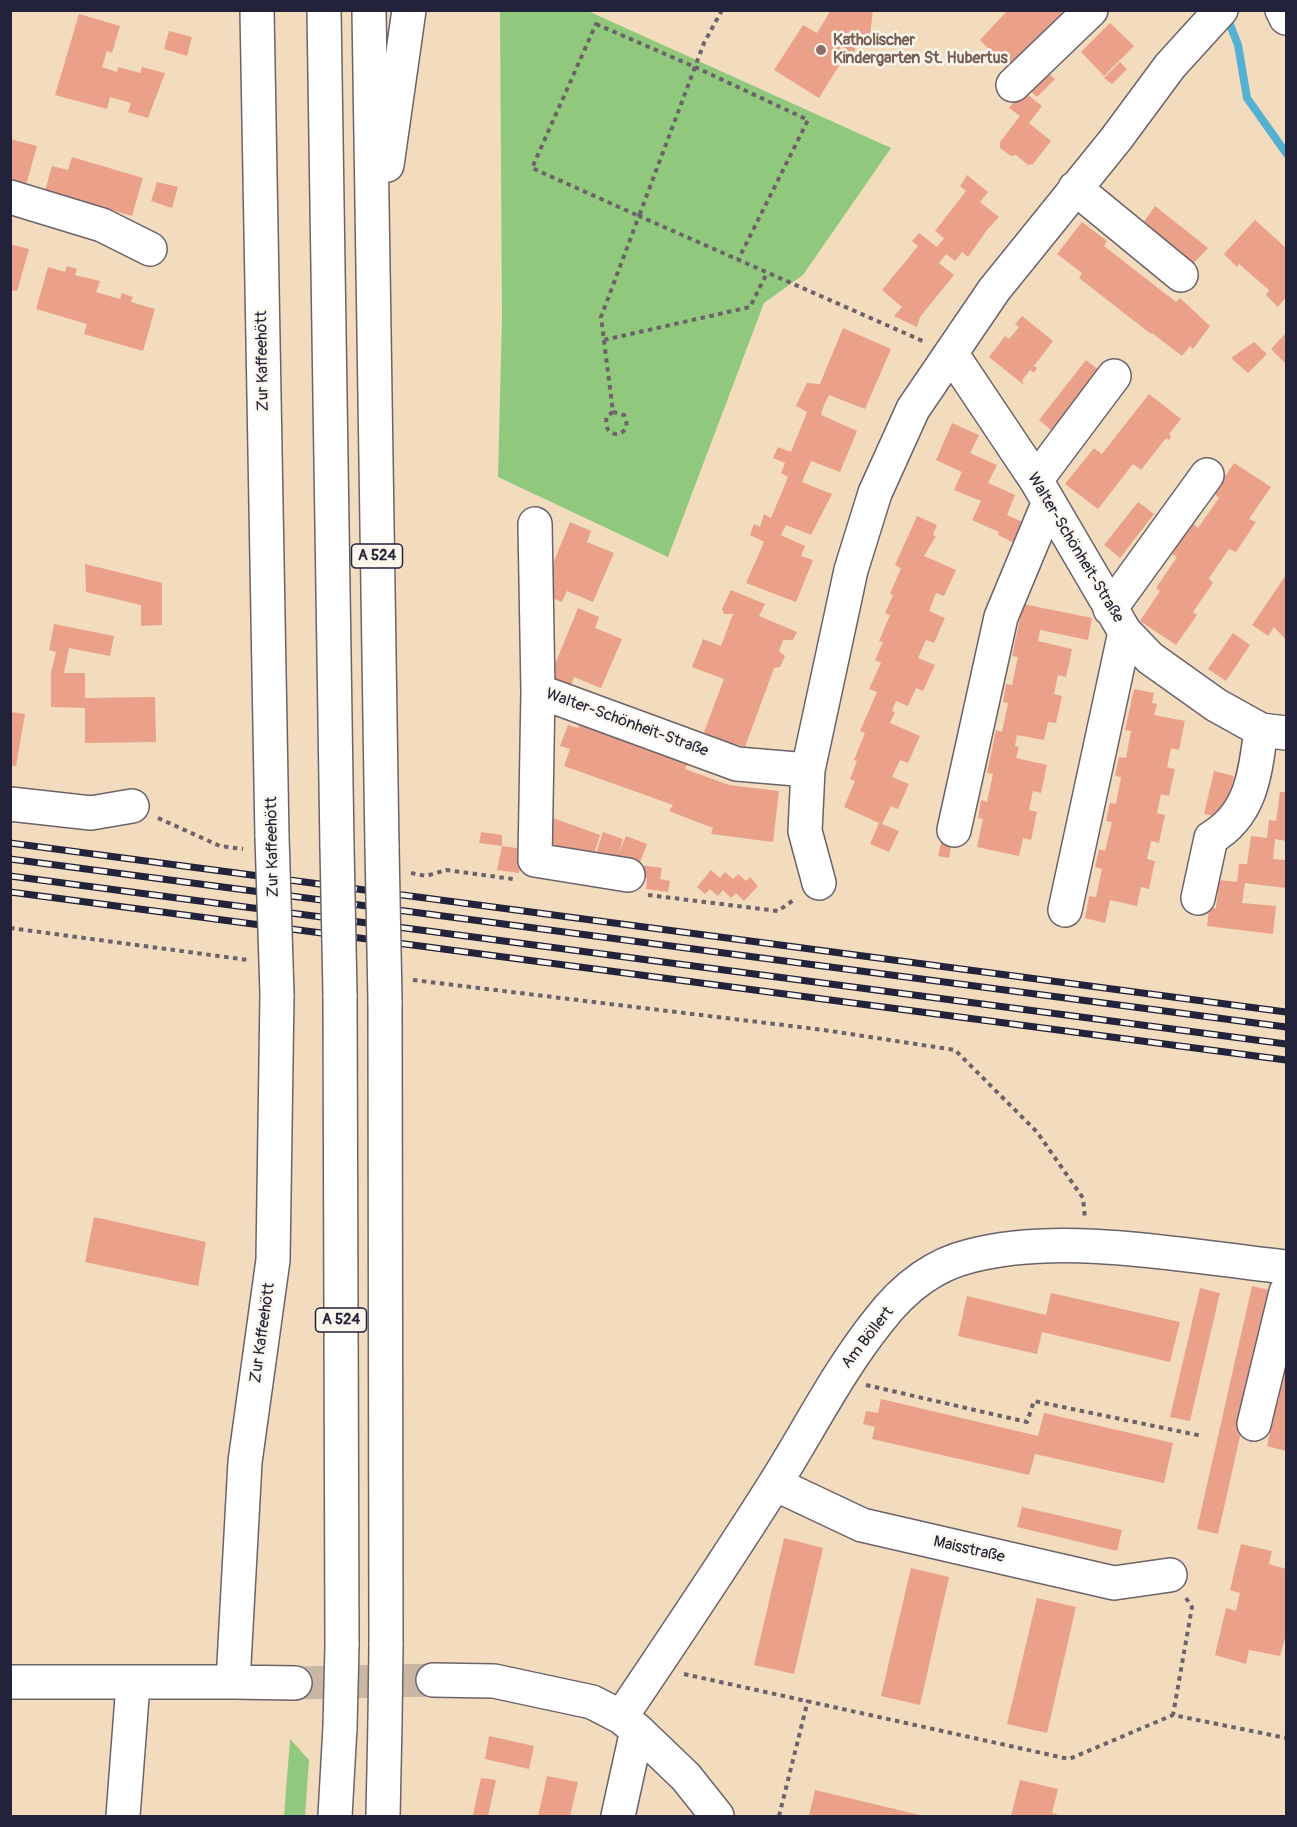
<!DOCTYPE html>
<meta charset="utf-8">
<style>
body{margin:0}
#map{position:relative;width:1297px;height:1827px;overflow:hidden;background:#f3dcbe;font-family:Pangolin,sans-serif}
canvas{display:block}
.frame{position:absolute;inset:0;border:12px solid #22223b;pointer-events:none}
</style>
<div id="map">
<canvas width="1297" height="1827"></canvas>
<div class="frame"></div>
</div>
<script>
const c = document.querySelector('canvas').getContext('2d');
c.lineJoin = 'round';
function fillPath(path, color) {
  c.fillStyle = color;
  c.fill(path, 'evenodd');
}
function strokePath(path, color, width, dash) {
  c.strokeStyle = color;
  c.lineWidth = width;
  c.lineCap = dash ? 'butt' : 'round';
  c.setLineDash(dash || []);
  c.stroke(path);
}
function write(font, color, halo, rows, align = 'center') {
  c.font = font + ' Pangolin,sans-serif';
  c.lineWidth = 5;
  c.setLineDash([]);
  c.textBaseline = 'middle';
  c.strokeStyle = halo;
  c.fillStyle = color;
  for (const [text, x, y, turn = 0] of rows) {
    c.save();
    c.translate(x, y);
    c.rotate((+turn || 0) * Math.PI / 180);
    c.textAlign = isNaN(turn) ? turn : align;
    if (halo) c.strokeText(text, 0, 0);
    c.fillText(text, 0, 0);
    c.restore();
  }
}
fillPath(new Path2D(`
 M500,11H588L891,148L803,275L764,303L668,557L498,477L502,319Z
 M290,1739L309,1760L305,1816H284Z`), '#90c97d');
strokePath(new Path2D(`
 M1227,17L1238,45L1247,98L1286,153`), '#54b1d2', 8);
fillPath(new Path2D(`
 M831,10H873L870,36H857L853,64H840L819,98L774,70L803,25L817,33Z
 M1008,10H1059L1063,14L1020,61L1016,58L1006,67L980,40Z
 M79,14L120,26L112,53L107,51L102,67L117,72L118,67L140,73L142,67L165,73L148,118L128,112L131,103L110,97L107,109L55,95Z
 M1110,23L1134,46L1104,76L1081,52Z
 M169,31L192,37L187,56L164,49Z
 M1120,62L1127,69L1112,84L1104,78Z
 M1043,68L1055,79L1037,97L1026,87Z
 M1023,91L1042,106L1029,123L1051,141L1033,164L1028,165L1016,155L1011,156L1000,148V142L1020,116L1009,108Z
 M10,139L37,146L26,185L10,181Z
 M72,157L143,178L132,216L45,191L52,166L68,170Z
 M967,175L988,192L980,202L999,217L987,230L968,257L962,252L955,261L946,254L939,263L954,275L920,317L917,327L894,316L902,307L882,290L918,246L912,241L919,233L937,247L944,238L935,231L966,191L960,186Z
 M157,182L178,187L172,208L151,201Z
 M1155,206L1208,248L1194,263L1143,223Z
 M1255,220L1286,248V297L1278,307L1266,295L1269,290L1239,264L1237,267L1224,254Z
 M1082,222L1107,241L1104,246L1176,302L1180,298L1210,326L1193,349L1190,346L1182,356L1152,333L1151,334L1079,278L1082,273L1057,254Z
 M10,244L29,249L17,291L10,290Z
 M67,266L77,269L75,275L100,281L96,292L120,299L122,293L133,297L131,302L155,309L143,351L84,334L87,324L36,309L48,267L65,272Z
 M1022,316L1053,341L1034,366L1037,368L1034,373L1030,370L1022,380L1024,385L989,357L1005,336L1009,339L1019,327L1015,324Z
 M843,328L891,349L865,409L829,395L824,405L821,415L857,431L840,472L801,457L811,461L802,482L832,494L811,535L786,525L781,535L805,546L801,556L813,560L796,602L746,583L764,542L750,535L754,524L760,527L764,514L771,518L788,477L781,473L785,463L773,458L778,447L791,452L807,412L796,406L800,397L807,383L820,384Z
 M1286,333V364L1271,349Z
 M1254,342L1267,354L1248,373L1231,358Z
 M1086,360L1103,373L1055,433L1039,420Z
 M1149,394L1181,419L1169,434L1171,437L1169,440L1166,438L1141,470L1133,464L1098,509L1065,484L1094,448L1102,454Z
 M952,423L979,435L970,453L997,465L988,483L1015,495L1007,515L1027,524L1018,545L998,535L999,532L972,520L981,501L954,490L962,472L936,460Z
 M1234,463L1271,487L1249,519L1256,522L1236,552L1229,549L1209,578L1213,583L1193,612L1197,615L1176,645L1140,621L1160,591L1156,588L1177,557L1172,554L1193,523L1198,528L1219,498L1214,493Z
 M1138,502L1154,514L1120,558L1104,545Z
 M917,516L937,525L933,535L936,536L924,556L956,570L944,596L936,593L929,611L945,618L934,643L926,640L918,658L935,665L923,691L916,688L908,706L896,701L892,711L895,712L890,723L920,736L908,763L900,760L892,777L909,784L898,809L891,806L882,824L899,831L889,852L870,844L879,823L844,807L855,781L850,779L857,761L854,760L865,733L860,731L877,692L869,689L881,663L875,660L883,642L879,641L890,615L885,613L893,595L890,594L901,568L895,565Z
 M570,522L591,531L587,542L614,553L593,602L567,591L562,602L541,593Z
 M85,564L162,583V625L141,626V605L86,592Z
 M1286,575V640L1274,627L1268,636L1252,625Z
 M731,590L765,604L759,616L797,632L793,640H783L779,651L785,656L780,667L774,668L745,747L736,744L732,754L703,744L706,733L704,732L724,679L692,667L703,639L721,646L733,614H724L722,609Z
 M1023,604L1092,618L1088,640L1040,630L1038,641L1072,649L1066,677L1058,675L1054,694L1062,696L1056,723L1048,722L1044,740L1017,735L1015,746L1019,747L1016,758L1047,765L1041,793L1033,791L1029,810L1037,812L1031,840L1023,838L1019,856L977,847L983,819L978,818L981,800L987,802L993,774L987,773L996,730L1002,732L1008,703L1003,702L1006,684L1012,685L1018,657L1012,656Z
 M578,608L599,617L595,628L622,639L601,688L574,677L570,688L549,679Z
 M54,624L114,636L110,656L69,648L64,673H85V698L155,697L156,742L85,743V708L51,707V673L56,652L49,650Z
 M1233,633L1250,645L1226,681L1208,669Z
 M1134,689L1154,693L1152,703L1157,704L1154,715L1185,721L1179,750L1171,748L1167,767L1175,769L1169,796L1161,794L1157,813L1165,815L1159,843L1151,841L1147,859L1155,861L1149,889L1141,887L1137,906L1110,900L1105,923L1085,918L1089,896L1096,897L1102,869L1095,867L1099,849L1105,851L1112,822L1106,821L1110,803L1116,804L1121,777L1115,776L1119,757L1126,758L1131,731L1125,730Z
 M10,712L25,714L16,766H10Z
 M580,723L688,763L685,769L729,785L779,791L773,842L711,834L713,828L669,811L673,805L564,766L570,749L560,746L568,725L578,728Z
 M1214,771L1234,776L1225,818L1204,814Z
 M1280,792H1286V841L1275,839L1273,859L1286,860V888L1245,883L1242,903L1276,906L1273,934L1207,926L1209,909L1216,908L1219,880L1237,882L1239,864H1247L1251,836L1267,838L1269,820L1276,821Z
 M553,818L600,835L593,857L544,841Z
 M481,832L502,835V846L479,843Z
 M603,832L623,839L619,853L626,836L647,844L639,865L596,854Z
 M943,835L953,837L949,858L938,856Z
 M502,846L523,849L519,873L497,870Z
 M639,865L662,868L660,879L670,881L668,892L646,889L647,878L638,877Z
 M711,870L720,878L725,872L733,879L738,874L746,881L750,877L758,886L744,901L736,893L731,898L723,890L718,896L710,889L705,894L697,887Z
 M94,1217L206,1242L198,1286L85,1262Z
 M1252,1286L1273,1291L1218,1534L1197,1529Z
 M1200,1288L1220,1293L1190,1421L1170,1417Z
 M1051,1293L1180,1322L1170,1362L1042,1332L1037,1354L958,1336L967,1296L1046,1315Z
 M1286,1367V1451L1267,1446L1274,1415L1269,1407L1278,1402L1279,1397L1274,1388L1282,1383Z
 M881,1399L1038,1436L1044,1413L1173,1443L1164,1483L1035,1454L1029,1475L872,1439L875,1427L863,1424L866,1411L878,1413Z
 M1022,1507L1122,1530L1117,1551L1017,1527Z
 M784,1538L823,1548L794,1674L754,1665Z
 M1241,1544L1272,1551L1269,1564L1286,1569V1634L1280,1656L1249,1650L1246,1664L1215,1655L1226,1608L1236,1611L1240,1593L1230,1590Z
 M911,1568L949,1577L920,1705L881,1696Z
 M1037,1598L1076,1607L1047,1733L1007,1724Z
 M489,1736L534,1746L529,1769L485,1759Z
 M547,1776L578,1782L570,1816H538Z
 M481,1778L496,1780L488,1816L473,1815Z
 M1020,1780L1058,1789L1052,1813L1064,1816H1011Z
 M815,1790L924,1816H809Z`), '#eaa089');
strokePath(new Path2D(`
 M295,1683L433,1680`), '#c9b7a4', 33, [33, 16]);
const minor = new Path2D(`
 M257,10L272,837
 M1282,10L1286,18
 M1013,85L1091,10
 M1075,188L1181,275
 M10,197L102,225L150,249
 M951,353L1036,480L1125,632L1150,658L1216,705L1261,730L1286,733
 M1036,480L1114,376
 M535,524L538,691L737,764L808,770
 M1110,609L1207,475
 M538,691L535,860L628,875
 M10,804L91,813L132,806
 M954,830L1001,617L1048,504
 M819,883L805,831L808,770L851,570L875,493L913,409L994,290L1116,139L1170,66L1221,10
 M1198,898L1211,838C1252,814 1255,773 1261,730
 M1065,910L1125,632
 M277,994L273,1260L245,1462L233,1682L295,1683
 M1254,1424L1286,1292
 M775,1484L862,1525L1114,1583L1170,1575
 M433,1680L494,1681L592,1702L621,1717L637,1730L686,1777L717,1816
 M10,1682H233
 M621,1717C673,1640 725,1563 774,1485C809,1430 838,1371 879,1320C902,1290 933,1265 970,1256C1064,1231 1190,1257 1286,1267
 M123,1816L133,1684
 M618,1816L637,1730`);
const highway = new Path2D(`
 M324,10L337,847
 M369,10L382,847
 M387,165L409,10
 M340,994L342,1646
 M385,1001L386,1646
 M335,1816L340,1727
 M383,1816L385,1721`);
strokePath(minor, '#6b6369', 36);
strokePath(highway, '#6b6369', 36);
strokePath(new Path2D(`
 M722,10L704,43L695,67L808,120L738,260
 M596,24L695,67L639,216L532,168Z
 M604,340L750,307L767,273
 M613,412L607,416C600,442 636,438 624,415L613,412L601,317L639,216L925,342
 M158,818L220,846L243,849
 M411,873L426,876L446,870L513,879
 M648,895L778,911L795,899
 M10,928L248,960
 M413,980L824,1030L955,1050L1037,1132L1083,1198L1085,1218
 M866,1385L1027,1422L1034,1401L1202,1436
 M1186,1598L1192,1607L1173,1715L1286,1738
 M684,1674L1069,1759L1173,1715
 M779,1816L808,1700`), '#6b6369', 4, [4.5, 4.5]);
strokePath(minor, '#fff', 33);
strokePath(highway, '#fff', 33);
const rail = new Path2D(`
 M10,843L1286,1012
 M10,859L1286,1027
 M10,876L1286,1044
 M10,892L1286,1060`);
strokePath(rail, '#22223b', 7);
strokePath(rail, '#fbf7ec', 4.5, [14]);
const minorBridge = new Path2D(`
 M272,837L277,994`);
const highwayBridge = new Path2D(`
 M337,847L340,994
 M382,847L385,1001
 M385,1721L386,1646
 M340,1727L342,1646`);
strokePath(minorBridge, '#6b6369', 36, []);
strokePath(highwayBridge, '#6b6369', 36, []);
strokePath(minorBridge, '#fff', 33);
strokePath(highwayBridge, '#fff', 33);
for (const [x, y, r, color] of [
 [821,50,6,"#8d6e63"]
]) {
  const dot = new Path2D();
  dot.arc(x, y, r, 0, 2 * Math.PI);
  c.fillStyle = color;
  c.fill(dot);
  strokePath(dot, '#fbf7ec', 2);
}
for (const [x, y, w] of [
 [377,556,51],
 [341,1320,51]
]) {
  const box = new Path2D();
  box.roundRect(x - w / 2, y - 12, w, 24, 4.5);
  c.fillStyle = '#fbf7ec';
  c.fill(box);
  strokePath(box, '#22223b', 1.5);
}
write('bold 15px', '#22223b', null, [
 ["A 524",377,556],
 ["A 524",341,1320]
]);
write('bold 16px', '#785e54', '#fbf7ec', [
 ["Katholischer",833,41],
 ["Kindergarten St. Hubertus",833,59]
], 'left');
write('16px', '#22223b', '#fbf7ec', [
 ["Zur Kaffeehött",263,361,-91],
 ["Walter-Schönheit-Straße",1075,548,59],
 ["Walter-Schönheit-Straße",627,723,20],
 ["Zur Kaffeehött",273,847,-91],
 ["Zur Kaffeehött",263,1333,-82],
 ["Am Böllert",868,1338,-52],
 ["Maisstraße",969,1550,13]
]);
</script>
